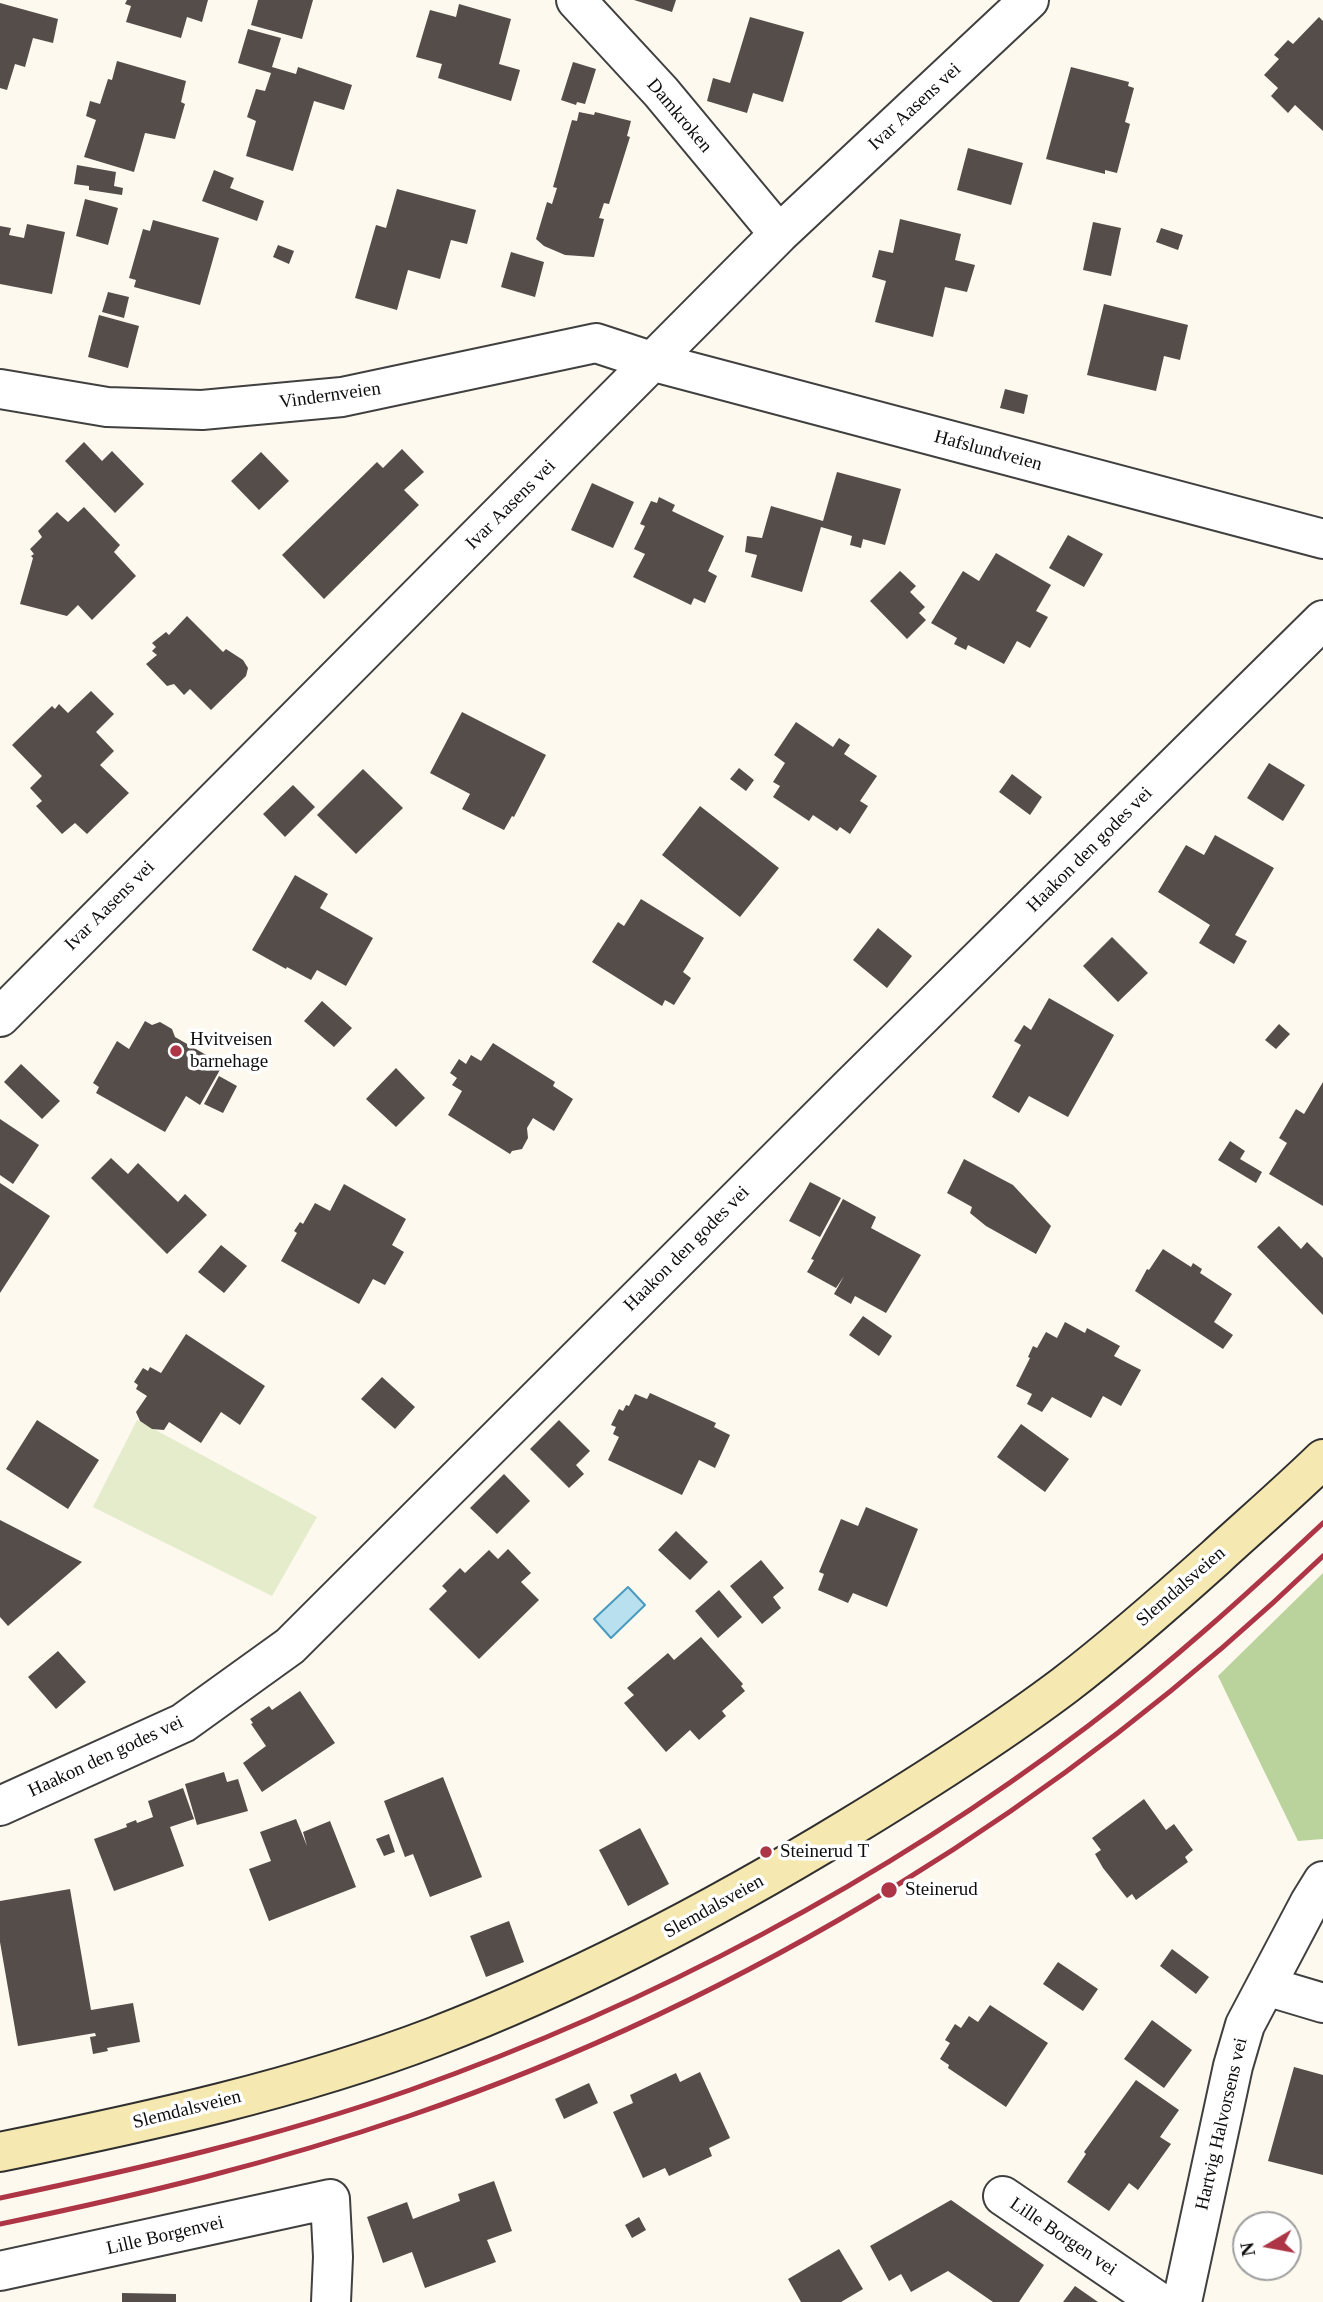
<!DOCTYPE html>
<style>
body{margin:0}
#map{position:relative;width:1323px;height:2302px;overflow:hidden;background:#fdf9ee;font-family:"Times New Roman",serif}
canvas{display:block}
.north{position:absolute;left:1232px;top:2211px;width:70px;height:70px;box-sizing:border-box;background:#fff;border:2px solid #9e9e9e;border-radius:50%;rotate:260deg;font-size:19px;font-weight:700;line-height:28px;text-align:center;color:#0d0d0d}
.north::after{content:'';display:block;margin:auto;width:24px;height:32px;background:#ad3545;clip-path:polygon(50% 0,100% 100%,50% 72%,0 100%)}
</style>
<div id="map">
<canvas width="1323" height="2302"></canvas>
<div class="north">N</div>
</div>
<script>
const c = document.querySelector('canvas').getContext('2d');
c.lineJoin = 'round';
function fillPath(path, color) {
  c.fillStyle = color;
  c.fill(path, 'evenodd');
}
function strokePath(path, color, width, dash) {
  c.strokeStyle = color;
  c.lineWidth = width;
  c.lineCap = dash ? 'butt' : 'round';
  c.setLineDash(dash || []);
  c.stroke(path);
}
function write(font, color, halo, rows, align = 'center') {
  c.font = font + ' "Times New Roman",serif';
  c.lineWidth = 7;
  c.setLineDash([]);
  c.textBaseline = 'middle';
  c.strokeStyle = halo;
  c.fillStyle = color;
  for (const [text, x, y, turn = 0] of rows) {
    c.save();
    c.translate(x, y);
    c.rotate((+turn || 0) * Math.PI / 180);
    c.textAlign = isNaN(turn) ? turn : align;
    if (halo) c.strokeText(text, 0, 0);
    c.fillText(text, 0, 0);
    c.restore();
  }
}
fillPath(new Path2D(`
 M1323,1573V1839L1298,1841L1218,1676Z`), '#bad39d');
fillPath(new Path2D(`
 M137,1420L317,1517L272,1596L93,1507Z`), '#e4eccc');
const water = new Path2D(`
 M628,1587L645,1605L611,1638L594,1619Z`);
fillPath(water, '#b9e0ef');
strokePath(water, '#489abe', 2);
fillPath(new Path2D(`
 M127,0H208L202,22L187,17L181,38L126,22L131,6L125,4Z
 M258,0H313L302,39L251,25Z
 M634,0H676L672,12Z
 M0,3L58,19L53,43L33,38L25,67L15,64L7,90L0,88Z
 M459,4L511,19L499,64L520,70L511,101L438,78L442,64L416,57L430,10L456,17Z
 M750,17L804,32L783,102L753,93L747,113L707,101L713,78L730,83Z
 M1319,17L1323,21V131L1295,105L1288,113L1271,96L1278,88L1264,75L1279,59L1274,55L1288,40L1293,44Z
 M248,29L281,38L272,67L296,74L298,67L352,85L344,110L314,101L293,171L246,156L256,121L247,117L256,89L265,91L271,73L238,63Z
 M117,61L186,81L181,102L185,104L175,139L145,133L134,172L84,157L96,120L86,116L90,101L100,104L108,79L112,80Z
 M573,62L596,69L585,104L577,102L576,105L561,100Z
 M1071,67L1129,82L1128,86L1134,88L1125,122L1130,124L1117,173L1105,170V174L1046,159Z
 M579,112L594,115L595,112L631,121L627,136L630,137L609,204L604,203L599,218L604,219L594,257L565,255L544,246L536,239L547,202L552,204L557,188L553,187L572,120L577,121Z
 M968,148L1023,163L1011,205L957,190Z
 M77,165L116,172L114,186L123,188L122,195L89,190V186L74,184Z
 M214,170L234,178L230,188L264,201L257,221L202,201Z
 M397,189L476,210L467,244L451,240L440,279L408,270L397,310L355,298L376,225L386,228Z
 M85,199L118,208L108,245L76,236Z
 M900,219L961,234L955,260L975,265L967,292L945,287L933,337L875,322L886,281L872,277L879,250L893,253Z
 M153,220L219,238L200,305L134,287L136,280L129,278L143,229L150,231Z
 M1093,222L1121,228L1111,276L1083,270Z
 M27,224L65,232L52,294L0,284V226L11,228L9,235L24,238Z
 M1161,228L1183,235L1178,250L1156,242Z
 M278,245L294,251L289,264L273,257Z
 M511,252L544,262L535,297L501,287Z
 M108,292L129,297L124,318L102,312Z
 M1104,304L1188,325L1180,360L1164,356L1156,391L1087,375Z
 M99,315L139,326L128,368L88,357Z
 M1005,389L1028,395L1024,414L1000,408Z
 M84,442L102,461L112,451L144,484L115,513L65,461Z
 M402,449L424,472L404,490L419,505L324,599L282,555L377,462L383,468Z
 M261,452L289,481L259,510L231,481Z
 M837,472L901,489L885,545L863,539L861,548L850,545L852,536L821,527L802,592L751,577L757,555L745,552L747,536L762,538L771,506L823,521Z
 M592,483L634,502L613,548L571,530Z
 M659,497L675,505L672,511L724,536L708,571L717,576L705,603L694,598L691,605L633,577L645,554L634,549L645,526L640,524L651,501L657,503Z
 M84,507L120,545L114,552L136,576L92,620L78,605L67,616L20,604L33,558L31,556L34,554L30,549L42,537L38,531L57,512L68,522Z
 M1068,535L1103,554L1084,587L1049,568Z
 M996,553L1051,585L1036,611L1048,617L1030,648L1017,641L1004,664L968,645L966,650L954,644L957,638L931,623L963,571L979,581Z
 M900,571L916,586L910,592L925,607L919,613L926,620L907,639L870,601Z
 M187,616L223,652L226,649L243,660L248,668L246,676L211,710L190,689L184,695L174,684L167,686L146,664L157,655L152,651L156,647L152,643L166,632L169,635Z
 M91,691L114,714L96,732L114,751L100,765L129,793L87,834L75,823L62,834L36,806L42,801L30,788L42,776L12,745L52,706L55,709L59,704L68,713Z
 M462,712L546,755L514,817L512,816L504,830L462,809L470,794L430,773Z
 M796,722L833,747L839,738L850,745L844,754L877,776L860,801L868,806L850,834L840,827L837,831L813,815L809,821L773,797L780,786L773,782L785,763L774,755Z
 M1269,763L1305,785L1283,821L1247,798Z
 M739,768L754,780L746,791L730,779Z
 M363,769L403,808L356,854L317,815Z
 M1012,774L1042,797L1030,815L999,792Z
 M293,785L315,807L285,837L263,814Z
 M700,806L779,868L740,917L662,855Z
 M1215,835L1274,868L1235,935L1247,941L1234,964L1199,943L1210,925L1158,892L1186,845L1204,855Z
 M295,875L328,894L320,908L373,938L346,986L317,970L311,980L287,967L286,969L252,950Z
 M641,899L704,938L683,972L691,978L674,1005L665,1000L662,1006L592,962L618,922L624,926Z
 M878,928L912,956L887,988L853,960Z
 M1112,937L1148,973L1118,1002L1083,966Z
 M1049,998L1114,1035L1068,1117L1029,1096L1019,1113L992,1097L1021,1045L1014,1041L1024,1025L1031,1030Z
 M322,1001L352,1028L334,1047L304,1021Z
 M145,1021L152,1025L160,1022L172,1029L175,1037L208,1056L206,1059L221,1068L200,1105L186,1096L165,1132L96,1093L99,1087L93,1083L117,1041L129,1049Z
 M1279,1024L1290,1034L1276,1049L1265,1040Z
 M493,1043L555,1082L553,1086L573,1099L554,1131L533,1118L527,1128L528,1138L522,1149L512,1151L510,1154L448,1115L462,1091L452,1085L457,1078L450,1073L459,1059L466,1064L471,1055L481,1061Z
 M21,1064L60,1101L42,1119L4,1082Z
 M396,1068L425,1098L396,1127L366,1099Z
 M219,1076L237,1086L223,1113L204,1104Z
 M1323,1082V1206L1269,1174L1287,1143L1279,1138L1296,1109L1304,1114Z
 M0,1119L39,1145L13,1184L0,1175Z
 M1230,1141L1245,1151L1240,1159L1262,1172L1256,1183L1218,1160Z
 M111,1158L128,1174L138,1163L178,1202L185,1194L207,1215L167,1254L91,1178Z
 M964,1159L1013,1185L1051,1226L1036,1254L986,1226L970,1213L972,1207L947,1193Z
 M810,1182L841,1198L820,1237L789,1221Z
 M0,1183L50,1216L0,1293Z
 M344,1184L406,1219L392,1245L404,1252L385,1285L373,1279L359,1304L281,1261L297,1233L294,1231L300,1222L303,1224L315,1203L330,1211Z
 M843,1199L876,1217L871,1228L921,1255L886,1313L855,1296L851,1304L834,1294L844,1276L836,1288L807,1272L814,1260L811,1259Z
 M1279,1226L1301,1249L1307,1242L1323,1258V1315L1257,1247Z
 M221,1245L247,1266L224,1293L198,1272Z
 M1163,1249L1191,1267L1193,1263L1202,1269L1200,1273L1232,1294L1214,1322L1233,1335L1223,1349L1135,1291L1147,1269L1149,1270Z
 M863,1316L892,1336L879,1356L849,1335Z
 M1065,1322L1085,1333L1087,1328L1120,1346L1114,1356L1141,1370L1121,1406L1103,1396L1091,1418L1052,1397L1042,1412L1027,1404L1032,1394L1016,1386L1030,1358L1028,1357L1033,1346L1037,1348L1046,1332L1057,1338Z
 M186,1334L265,1386L240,1425L221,1412L201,1443L169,1422L164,1430L152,1429L140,1421L136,1412L147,1396L136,1389L138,1385L134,1382L143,1368L148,1371L150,1367L161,1373Z
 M382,1377L415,1407L395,1429L361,1399Z
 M650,1393L716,1423L714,1427L730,1435L715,1468L699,1460L682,1495L608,1460L619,1437L613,1434L616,1427L611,1425L619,1409L623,1411L626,1405L629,1406L635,1394L647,1399Z
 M37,1420L99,1460L68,1509L6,1469Z
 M559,1420L590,1451L576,1465L584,1474L569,1488L530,1449Z
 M1021,1424L1069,1459L1045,1492L997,1457Z
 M504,1474L530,1501L497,1534L470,1508Z
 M866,1507L918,1529L887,1607L853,1593L848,1603L818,1590L824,1574L819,1572L841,1519L858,1526Z
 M0,1520L82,1562L8,1626L0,1617Z
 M676,1531L708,1562L690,1580L658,1550Z
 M508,1549L531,1573L521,1582L539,1600L479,1659L429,1609L447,1591L442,1586L460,1568L465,1573L489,1550L498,1559Z
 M761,1560L784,1588L773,1597L781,1608L762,1624L730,1586Z
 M719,1590L742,1617L718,1638L695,1611Z
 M701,1637L743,1684L741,1686L745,1691L722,1711L726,1716L699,1740L690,1730L666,1752L624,1703L634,1695L627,1688L668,1653L674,1660Z
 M58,1651L86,1682L56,1709L28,1677Z
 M300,1691L335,1743L262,1792L243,1763L266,1746L251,1724L253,1723L250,1719L269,1706L272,1710Z
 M224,1772L227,1782L238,1779L248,1811L197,1825L185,1784Z
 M443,1777L482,1877L430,1897L413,1854L405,1857L384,1801Z
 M183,1788L194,1819L170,1827L184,1866L114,1891L94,1839L127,1827L126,1824L136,1820L137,1823L153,1817L148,1801Z
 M1144,1799L1166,1830L1174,1824L1193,1850L1185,1857L1188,1862L1136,1900L1132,1894L1127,1898L1103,1868L1095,1854L1101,1850L1092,1838Z
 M296,1819L307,1846L303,1832L330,1821L356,1887L269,1921L249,1869L271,1861L260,1832Z
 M640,1828L669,1884L628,1906L599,1850Z
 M389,1834L395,1852L384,1856L376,1839Z
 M70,1889L91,2010L133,2003L140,2042L107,2048L108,2051L93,2054L90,2037L96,2036L95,2033L18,2046L0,1942V1901Z
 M509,1921L524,1962L486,1977L470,1936Z
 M1172,1949L1209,1977L1196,1994L1160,1966Z
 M1058,1962L1098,1989L1083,2011L1043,1984Z
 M990,2005L1048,2043L1006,2107L948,2068L949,2065L940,2059L950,2043L945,2040L955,2024L961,2028L969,2016L978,2022Z
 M1152,2020L1192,2050L1164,2088L1124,2059Z
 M1294,2067L1323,2075V2175L1268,2161Z
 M700,2072L730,2138L709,2148L712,2156L669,2176L665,2168L643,2178L613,2112L633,2103L630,2095L676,2073L680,2082Z
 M1136,2080L1179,2110L1160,2137L1171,2144L1138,2190L1129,2183L1109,2211L1067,2182L1086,2154L1084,2152Z
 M589,2083L598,2103L564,2119L555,2099Z
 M494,2181L512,2231L487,2240L496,2262L425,2288L412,2252L383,2263L367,2217L407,2202L413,2219L460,2201L458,2194Z
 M951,2200L1044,2265L1019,2302H993L948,2271L911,2292L901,2274L889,2281L870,2246Z
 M639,2217L646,2230L632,2238L625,2225Z
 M839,2249L863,2289L841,2302H801L788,2279Z
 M1075,2286L1098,2302H1063Z
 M122,2293L176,2294V2302H122Z`), '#544d4a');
const minor = new Path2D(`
 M576,0L661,92L779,234
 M0,389L107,407L202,410L342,397L596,343L654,362L1323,539
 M0,1017L779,234L1029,0
 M0,1806L183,1723L290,1646L849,1088L1323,620
 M1266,1986L1323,2003
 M1003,2196L1159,2302
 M0,2271L330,2199L333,2257L331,2302
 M1182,2302L1233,2066L1245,2025L1310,1902L1323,1881`);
const secondary = new Path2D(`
 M0,2152C146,2122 295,2090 434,2037C580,1981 716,1909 849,1828C923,1783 996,1737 1065,1685C1117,1645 1167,1601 1216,1557C1252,1524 1288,1493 1323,1459`);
strokePath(minor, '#404040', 42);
strokePath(secondary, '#2f2f2f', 42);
strokePath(minor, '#fff', 38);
strokePath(secondary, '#f6e8b1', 38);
strokePath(new Path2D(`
 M0,2198C139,2169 276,2137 410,2090C652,2004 883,1881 1088,1726C1171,1663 1247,1594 1323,1523
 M0,2224C140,2195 273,2163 409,2116C748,2000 1065,1804 1323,1556`), '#ad3545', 5);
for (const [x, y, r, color] of [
 [176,1051,7,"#ad3545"],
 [766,1852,7,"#ad3545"],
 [889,1890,9,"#ad3545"]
]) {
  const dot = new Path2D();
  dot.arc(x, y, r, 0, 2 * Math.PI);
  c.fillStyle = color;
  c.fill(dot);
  strokePath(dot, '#fff', 2.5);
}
write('19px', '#0d0d0d', '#fff', [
 ["Ivar Aasens vei",915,107,-43],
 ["Damkroken",679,116,50],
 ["Vindernveien",330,396,-8],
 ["Hafslundveien",988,451,15],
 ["Ivar Aasens vei",511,505,-45],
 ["Haakon den godes vei",1090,850,-45],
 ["Ivar Aasens vei",110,906,-45],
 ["Haakon den godes vei",687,1249,-45],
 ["Slemdalsveien",1181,1587,-41],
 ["Haakon den godes vei",106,1757,-25],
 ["Slemdalsveien",714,1907,-29],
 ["Slemdalsveien",187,2110,-14],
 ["Hartvig Halvorsens vei",1222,2124,-77],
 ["Lille Borgenvei",165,2236,-13],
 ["Lille Borgen vei",1063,2237,34]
]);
write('19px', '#0d0d0d', '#fff', [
 ["Hvitveisen",190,1040],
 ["barnehage",190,1062],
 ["Steinerud T",780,1852],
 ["Steinerud",905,1890]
], 'left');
</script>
